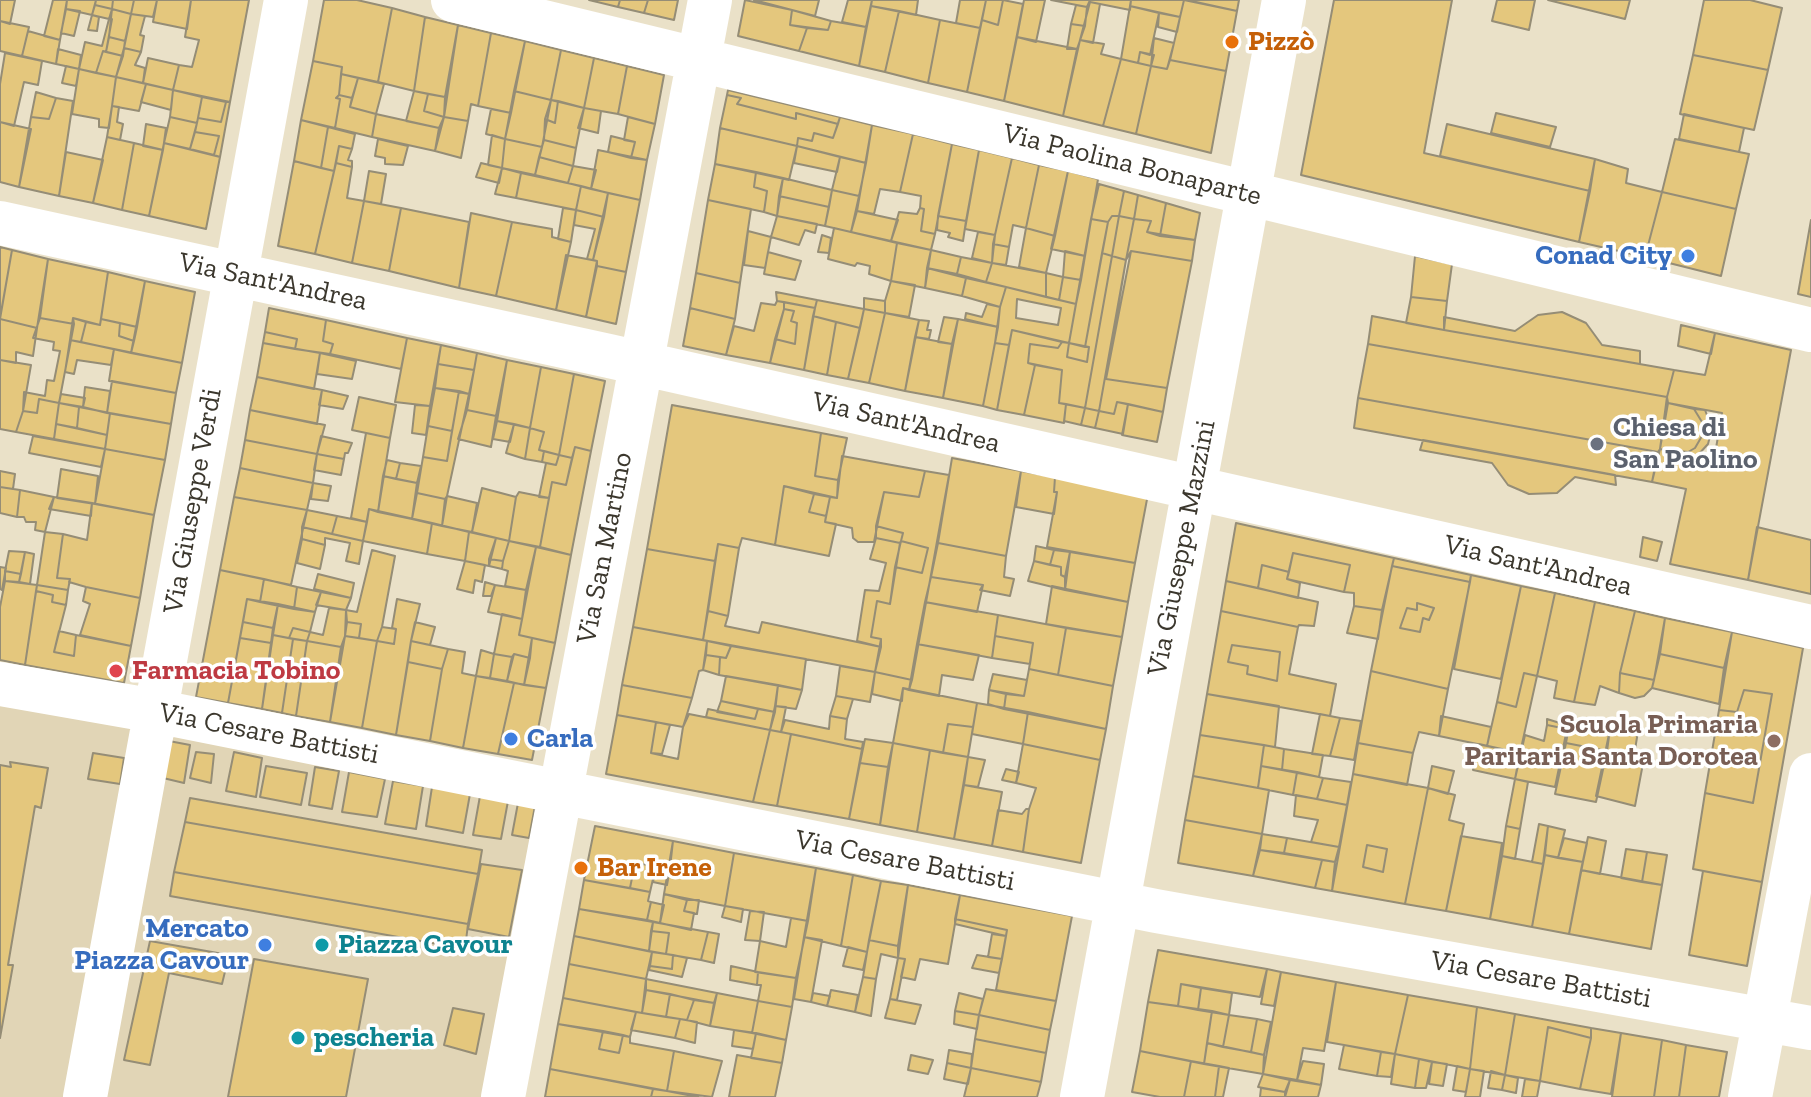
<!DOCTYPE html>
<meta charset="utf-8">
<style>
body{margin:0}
canvas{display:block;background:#eae1c8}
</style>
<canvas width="1811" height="1097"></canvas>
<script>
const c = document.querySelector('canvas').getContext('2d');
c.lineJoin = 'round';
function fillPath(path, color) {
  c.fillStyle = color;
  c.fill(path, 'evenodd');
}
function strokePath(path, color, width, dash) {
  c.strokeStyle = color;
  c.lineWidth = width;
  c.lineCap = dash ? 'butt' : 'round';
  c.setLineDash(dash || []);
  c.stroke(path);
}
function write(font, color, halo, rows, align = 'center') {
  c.font = font + ' "Zilla Slab",serif';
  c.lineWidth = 7;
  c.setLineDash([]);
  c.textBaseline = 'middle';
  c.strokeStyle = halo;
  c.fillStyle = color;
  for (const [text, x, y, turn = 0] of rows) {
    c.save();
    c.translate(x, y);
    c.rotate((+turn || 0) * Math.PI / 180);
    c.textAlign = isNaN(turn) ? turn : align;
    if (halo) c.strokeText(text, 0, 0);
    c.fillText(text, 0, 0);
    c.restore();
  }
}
fillPath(new Path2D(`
 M0,696L559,793L503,1097H0Z`), '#e1d5b6');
const building = new Path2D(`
 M0,0H15L10,24L0,21Z
 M53,0H67L60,40L44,36Z
 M67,0H96L92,15L66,9Z
 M96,0H113L112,9L95,5Z
 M113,0H134L131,14L112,9Z
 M134,0H157L153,17L131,14Z
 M157,0H191L187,29L153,22Z
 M191,0H249L230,102L173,90L179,65L192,67L199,40L185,37Z
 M324,0H357L392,8L378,82L341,74L342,67L313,61Z
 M589,0H620L618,7Z
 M620,0H648L644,13L618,7Z
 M648,0H678L674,20L644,13Z
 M745,0L792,10L790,25L807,28L799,51L738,36Z
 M754,0H819L815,16Z
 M848,0H872L866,27L842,22Z
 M872,0H918L916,15L871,6Z
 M960,0H986L980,28L956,23Z
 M986,0H1003L998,25L982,20Z
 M1003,0L1023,4L1004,101L967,92L982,20L998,25Z
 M1024,0H1045L1036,42L1017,37Z
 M1051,0H1090L1087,7Z
 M1090,0H1131L1130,10L1090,2Z
 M1131,0H1184L1180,17L1130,6Z
 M1184,0L1237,11L1226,71L1170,60Z
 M1187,0H1239L1237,11Z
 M1334,0H1452L1424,153L1590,191L1579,242L1301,175Z
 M1497,0H1535L1529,30L1492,21Z
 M1548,0H1630L1625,19Z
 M1704,0H1750L1782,8L1768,70L1693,55Z
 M1090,2L1100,4L1093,43L1080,40Z
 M95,5L112,9L109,19L92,15Z
 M1076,5L1087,7L1085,26L1071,24Z
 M871,6L899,11L885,72L859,66Z
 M1130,6L1159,13L1150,55L1140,52L1138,63L1121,59Z
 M392,8L425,17L414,91L378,82Z
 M66,9L80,11L74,36L61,33Z
 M112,9L131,14L125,41L109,37Z
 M792,10L831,21L828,30L790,25Z
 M899,11L940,20L928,83L885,72Z
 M1159,13L1180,17L1177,32L1158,27Z
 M131,14L145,16L140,35L144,36L141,52L124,48Z
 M92,15L99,17L97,31L88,30Z
 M425,17L458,25L445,97L414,91Z
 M109,19H112L106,52L103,51L96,73L79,69L85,42L102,46Z
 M940,20L980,28L967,92L928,83Z
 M0,21L29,27L22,56L0,51Z
 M831,21L866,27L859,66L799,51L807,28L828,30Z
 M1071,24L1085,26L1077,49H1067Z
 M458,25L491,33L478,106L471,104L468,121L444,117Z
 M28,31L60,40L56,64L22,56Z
 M491,33L525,41L511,113L478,106Z
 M109,37L125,41L123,56L106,52Z
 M1017,37L1077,49L1063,116L1004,101Z
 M1154,38L1174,43L1167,69L1151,66Z
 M1080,40L1104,44L1101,54L1121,59L1103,126L1063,116Z
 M525,41L561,50L551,100L514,91Z
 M124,48L141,52L135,65L145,68L143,83L116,77Z
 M58,49L81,55L79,69L56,64Z
 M561,50L594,58L584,108L551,100Z
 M103,51L123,56L116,77L96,73Z
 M1140,52L1154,55L1151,66L1138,63Z
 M5,53L42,61L38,85L24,82L14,126L0,122V84Z
 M1693,55L1768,70L1754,130L1680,114Z
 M148,58L179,65L173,90L143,83Z
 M594,58L627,66L618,114L584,108Z
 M1121,59L1151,66L1136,134L1103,126Z
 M1170,60L1226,71L1211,153L1136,134L1151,66L1167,69Z
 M313,61L342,67L339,95L336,98L340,99L335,128L301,120Z
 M66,66L79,69L76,86L62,83Z
 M627,66L664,75L655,124L618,114Z
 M79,69L116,77L109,128L99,127V119L72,114Z
 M341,74L358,78L352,98L339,95Z
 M116,77L146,84L139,111L112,106Z
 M358,78L384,84L376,114L350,107Z
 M146,84L173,90L171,110L141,102Z
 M173,90L202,97L197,123L170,117Z
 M728,90L840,117L838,124L796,113V119L737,104L741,98L727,95Z
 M414,91L428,94L424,111L444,117L439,128L406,121Z
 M514,91L551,100L542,147L505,139Z
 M36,92L56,98L49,119L31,117Z
 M428,94L445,97L444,117L424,111Z
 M339,95L352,98L350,107L376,114L372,137L335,128L340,99L336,98Z
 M727,95L741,98L737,104L796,119V113L838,124L833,138L814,133L812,141L798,138L797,146L720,128Z
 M202,97L226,102L221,122L198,118Z
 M56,98L73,101L59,196L19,187L31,117L49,119Z
 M551,100L558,101L555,123L545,119Z
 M558,101L584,108L576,148L544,140L545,119L555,123Z
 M226,102H230L220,157L214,155L219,136L195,132L198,118L221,122Z
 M112,106L119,107L117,122L123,124L120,140L107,137Z
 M584,108L601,111L598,133L578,128Z
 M491,109L511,113L505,139L486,134Z
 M1496,113L1556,127L1550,147L1491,133Z
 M376,114L439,128L435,151L372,137Z
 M1684,114L1744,128L1739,152L1679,139Z
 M170,117L197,123L190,149L164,143Z
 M444,117L468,121L461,158L435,151Z
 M628,117L655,124L647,160L631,158L635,142L624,140Z
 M840,117L872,125L866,163L797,146L798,138L812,141L814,133L833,138Z
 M301,120L328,127L321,168L294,161Z
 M0,122L31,129L19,187L0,182Z
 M146,124L166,128L163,150L143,146Z
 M1447,124L1595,159L1590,191L1440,156Z
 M872,125L913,134L900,192L880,189L874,214L857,211Z
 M328,127L355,134L352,149L339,146L334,171L321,168Z
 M720,128L797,146L789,180L715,164Z
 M195,132L219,136L214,155L190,149Z
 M913,134L952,144L935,234L921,231L924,209L920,208L921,196L900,192Z
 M492,135L505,139L502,168L488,165Z
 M611,136L635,142L631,158L608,152Z
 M107,137L134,143L122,210L93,203Z
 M378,139L408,146L403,165L385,164V158L375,156Z
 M505,139L542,147L535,175L502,168Z
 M1675,139L1749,154L1736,209L1662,192Z
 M544,140L576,148L573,166L539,157Z
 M134,143L163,150L149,216L122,210Z
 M164,143L220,157L206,229L149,216Z
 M952,144L979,150L966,221L938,216Z
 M339,146L352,149L348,160L352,161V167L336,163Z
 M797,146L840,157L837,172L794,163Z
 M598,150L647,160L640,200L591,189Z
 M979,150L1012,158L995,235L965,229Z
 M66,152L103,160L93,203L59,196Z
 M539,157L573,166L568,183L535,175Z
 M840,157L866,163L859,196L832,190Z
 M1012,158L1039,165L1026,228L1013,225L1009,247L993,244Z
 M1595,159L1628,169L1626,183L1662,192L1645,257L1579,242Z
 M294,161L334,171L315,254L278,246Z
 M336,163L352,167L347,198L364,201L352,263L315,254Z
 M481,163L502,168L499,183L476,177Z
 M715,164L756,172L754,187L767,191L764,212L708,200Z
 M1039,165L1068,171L1055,236L1026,228Z
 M573,166L596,170L591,189L568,183Z
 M502,168L521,173L516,198L495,194Z
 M369,171L386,174L381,204L364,201Z
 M1068,171L1098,179L1085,256L1051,249Z
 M756,172L783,178L777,216L764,212L767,191L754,187Z
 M521,173L581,186L576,210L516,198Z
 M783,178L832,190L829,207L779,196Z
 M1099,184L1124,191L1119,216H1112L1108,222L1091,219Z
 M581,186L608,193L604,217L576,210Z
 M832,190L859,196L851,232L825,226Z
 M1124,191L1138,195L1134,219L1119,216Z
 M1662,192L1736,209L1721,276L1645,257Z
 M608,193L640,200L626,272L597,266V261L593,260Z
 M1138,195L1166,203L1160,236L1147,232L1151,221L1134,219Z
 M779,196L829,207L825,226L777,216Z
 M708,200L751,209L740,283L696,273Z
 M364,201L401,208L389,271L352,263Z
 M1166,203L1200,213L1195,240L1160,236Z
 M401,208L469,222L459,288L389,271Z
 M563,208L576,210L571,242L558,239Z
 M920,208L924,209L921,231L935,234L931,250L891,241L899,212L917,214Z
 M576,210L604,217L593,260L587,259L595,229L574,225Z
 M857,211L898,220L891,241L851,232Z
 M471,213L512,222L496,296L459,288Z
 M777,216L817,224L815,233L805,230L799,245L771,237Z
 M938,216L966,221L963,241L948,237L950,233L937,230Z
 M1112,216H1119L1112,256L1102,253L1108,222Z
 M1119,216L1134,219L1126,260L1112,256Z
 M1091,219L1108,222L1085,347L1069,343Z
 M1134,219L1151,221L1147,232L1195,240L1192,261L1131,251L1126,260Z
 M1811,220V297L1798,294Z
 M512,222L552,229V237L571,242L556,310L496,296Z
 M834,228L897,243L891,281L869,274L870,266L857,263L855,266L828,259Z
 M1026,228L1055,236L1046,273L1019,267Z
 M748,231L771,237L765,268L744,265Z
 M978,232L995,235L992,263L972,258Z
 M822,235L831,238L829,253L818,252Z
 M897,243L931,250L925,288L891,281Z
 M993,244L1009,247L1006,265L992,263Z
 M0,247L12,250L0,318Z
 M12,250L48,259L37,328L0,319Z
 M931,250L961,257L957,274L927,268Z
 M1065,251L1085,256L1081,280L1063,277Z
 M1131,251L1192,261L1167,388L1106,379Z
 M768,252L801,261L795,280L764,274Z
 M1102,253L1112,256L1085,408L1059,403L1062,370L1028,363L1030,344L1058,348L1062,342L1069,343L1067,357L1087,362L1089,347H1085Z
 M566,255L597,261L586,317L556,310Z
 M1112,256L1126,260L1099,411L1085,408Z
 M1415,256L1452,264L1447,301L1411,297Z
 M961,257L992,263L986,282L957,274Z
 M48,259L108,272L100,325L73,318L74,324L40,318Z
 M1126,260L1106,379L1167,388L1163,412L1117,402L1114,414L1099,411Z
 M992,263L1046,273V297L986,282Z
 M597,266L626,272L616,324L586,317Z
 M927,268L966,278L962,296L925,288Z
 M108,272L145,281L137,327L101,319Z
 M696,273L740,283L735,319L690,308Z
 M1046,273L1063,277L1059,300L1046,297Z
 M1063,277L1081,280L1076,304L1059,300Z
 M966,278L1006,287L1000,307L962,296Z
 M145,281L195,292L182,363L131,353Z
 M891,281L915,285L909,317L885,313V301Z
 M1006,287L1076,304L1069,343L1012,330L1009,345L995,343L1000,307ZM1017,299L1061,308L1058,325L1016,318Z
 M776,292L817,300L815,308L777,301Z
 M1411,297L1447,301L1444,330L1406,323Z
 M864,298L885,301V313L864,309Z
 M817,300L864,309L860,328L813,316Z
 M777,301L784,302V309L770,363L726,355L734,326L754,331L761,303L775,305Z
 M784,302L815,308L804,370L770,363L775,339L795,344L797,323L791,321L794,311L784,309Z
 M987,304L1000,307L998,327L965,319L966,313L982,317Z
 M269,308L326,320L323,341L333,344L330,354L295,349L297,339L265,332Z
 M690,308L735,319L726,355L683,346Z
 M784,309L794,311L791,321L797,323L795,344L775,339Z
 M864,309L885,313L869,383L848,379Z
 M1562,312L1586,323L1602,345L1640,351V364L1444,330V317L1515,331L1538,315Z
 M885,313L919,320L905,391L869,383Z
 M813,316L836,322L827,375L804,370Z
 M1372,316L1444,330L1674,370L1667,397L1368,344Z
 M944,317L958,319L952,344L938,342Z
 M40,318L74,324L59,403L39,399L37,413L23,411L24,392L45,396L47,380L54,381L60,351L53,350L54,342L33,338Z
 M73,318L86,322L81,342L70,340Z
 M0,319L37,328L33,356L16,352V363L0,360Z
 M101,319L120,323L119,336L134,341L131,353L81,342L86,322L100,325Z
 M958,319L998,327L983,406L943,398Z
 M326,320L407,338L401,369L330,354L333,344L323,341Z
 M919,320L929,321L927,330H931L929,339L915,337Z
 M836,322L860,328L848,379L827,375Z
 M120,323L137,327L134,341L119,336Z
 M1681,325L1715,333L1711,354L1678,346Z
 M1012,330L1062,342L1058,348L1030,344L1028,363L1035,365L1024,415L997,410Z
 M265,332L297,339L295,349L263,343Z
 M1715,333L1791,350L1748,580L1670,564L1686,489L1652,482L1660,449L1714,460L1722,413L1668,403L1667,397L1674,370L1705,375Z
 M915,337L952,344L943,398L905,391Z
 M407,338L441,345L430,406L395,402Z
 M70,340L114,349L111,365L77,360L74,374L65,372Z
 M263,343L320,353L314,389L257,377Z
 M995,343L1009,345L997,410L983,406Z
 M1069,343L1089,347L1087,362L1067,357Z
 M1368,344L1667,397L1660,449L1658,452L1358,398Z
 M441,345L477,353L474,370L438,364Z
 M114,349L182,363L176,393L109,381Z
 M320,353L356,361L352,379L317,374Z
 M477,353L507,360L496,416L467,410Z
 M0,360L31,365L23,411L16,432L0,429Z
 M507,360L541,367L530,428L497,421Z
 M438,364L474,370L469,394L435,388Z
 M1035,365L1062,370L1059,403L1066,404L1064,423L1024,415Z
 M541,367L574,374L559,455L539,450L544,432L530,428Z
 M574,374L605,381L591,451L575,447L572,458L559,455Z
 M257,377L322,390L317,424L250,410Z
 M112,381L176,393L171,424L107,413Z
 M85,387L110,391L107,413L83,407Z
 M435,388L459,391L452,431L428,426Z
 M322,390L348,396L343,409L319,405Z
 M459,391L469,394L447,496L445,499L417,493L423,457L447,461Z
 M61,394L85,398L83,407L59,403Z
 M359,397L396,405L390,438L352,430Z
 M1358,398L1658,452L1652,482L1354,428Z
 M39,399L59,403L54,439L16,432L23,411L37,413Z
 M1117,402L1128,404L1123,434L1095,428L1099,411L1114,414Z
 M59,403L79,407L77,428L56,424Z
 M1668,403L1694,409L1702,422V436L1695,448L1688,452L1660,449Z
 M1066,404L1085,408L1081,425L1064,421Z
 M1128,404L1163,412L1157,442L1122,435Z
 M415,405L430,406L426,435L412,433Z
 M672,405L821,433L815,476L838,480L837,498L784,486L775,545L742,538L739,548L718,544L715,561L647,549Z
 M79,407L110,413L107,435L77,428Z
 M1085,408L1099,411L1095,428L1081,425Z
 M1694,409L1705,410L1712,428L1708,444L1697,456L1677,451L1688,452L1695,448L1702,436V422Z
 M250,410L325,425L317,454L245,440Z
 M467,410L496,416L491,447L458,439Z
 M110,413L171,424L165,460L105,449Z
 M497,421L514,424L510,442L493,439Z
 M56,424L107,435L105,449L54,439Z
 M514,424L530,428L525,459L506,453Z
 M428,426L452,431L447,461L423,457Z
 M530,428L544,432L539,450L544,451L542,462L525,459Z
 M366,433L390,438L378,512L369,509L367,522L351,518Z
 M821,433L847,438L838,480L815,476Z
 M33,436L105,449L101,467L29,453Z
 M321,436L352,443L348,453H345L344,459L317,454Z
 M245,440L317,454L313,483L240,468Z
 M1423,440L1615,475L1616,485L1575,477L1557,493L1529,494L1508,485L1492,463L1420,450Z
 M575,447L591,451L571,555L540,547L552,482L566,485Z
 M105,449L165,460L154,515L95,504Z
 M544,451L559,455L556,465L542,462Z
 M317,454L344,459L341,475L314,470Z
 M559,455L572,458L566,485L552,482L549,498L539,497L546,463L556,465Z
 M842,456L925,471L919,497L884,492L874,542H858L853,538L852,528L825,522L830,497L837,498Z
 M952,458L1021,471L1006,556L938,543Z
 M387,460L400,463L396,479L383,476Z
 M400,463L421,466L417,483L396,479Z
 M240,468L313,483L307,510L234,497Z
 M61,469L98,476L95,504L57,498Z
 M0,471L15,474L13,489L0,487Z
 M925,471L949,475L912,680L875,672L881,639L871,637L877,601L890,604L895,567L922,573L928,548L901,541L903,533L876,526L884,492L919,497Z
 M1021,471L1055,477L1054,492H1057L1054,514L1016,507Z
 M383,476L417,483L412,519L378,512Z
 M1055,477L1148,494L1135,563L1047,547L1057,492H1054Z
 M313,483L331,486L328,501L311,499Z
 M784,486L814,494L809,512L826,516L825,522L836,524L829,556L775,545Z
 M0,487L20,490L17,517L0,513Z
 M482,488L516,497L509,541L472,532Z
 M20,490L54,497L45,532L35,530L36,522H26L24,517H17Z
 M519,492L549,498L540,547L509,541L516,497Z
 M417,493L445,499L442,526L412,519Z
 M814,494L830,497L826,516L809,512Z
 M447,496L477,503L472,532L442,526Z
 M54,497L92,503L91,516L49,509Z
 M234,497L307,510L291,585L220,570Z
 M92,503L154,515L140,598L86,587L69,582L70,579L57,578L63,534L87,540Z
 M369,509L432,523L427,554L363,541Z
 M307,510L337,516L332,534L302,527Z
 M337,516L367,522L363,541L332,534Z
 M432,523L469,532L465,561L427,554Z
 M1236,523L1394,558L1382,610L1354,606V593L1344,592L1350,565L1293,553L1289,572L1262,565L1258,588L1226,581Z
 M876,526L903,533L901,541L900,543L876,538Z
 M302,527L363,541L359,564L346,561L350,543L325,538V545L302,539Z
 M1757,527L1811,540V594L1748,580Z
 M45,532L63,534L57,578L70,579L68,590L37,585Z
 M469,532L496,538L489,566L465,561Z
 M1643,537L1662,542L1657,561L1640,557Z
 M496,538L509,541L503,561L489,559Z
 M876,538L900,543L890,604L877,601L871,637L881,639V647L857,641L865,590L879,591L886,563L870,559Z
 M302,539L325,545L320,569L297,563Z
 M509,541L536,547L526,590L505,586L508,571L502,569L503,561Z
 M901,541L928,548L922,573L895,567Z
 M938,543L1006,556L1004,577L1014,579L1010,596L980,590L983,585L931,577Z
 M718,544L739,548L728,616L708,611Z
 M1036,546L1054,550L1050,565L1034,561Z
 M536,547L571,555L555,643L519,635Z
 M647,549L715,561L703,640L633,627Z
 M372,550L395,556L382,627L377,641L359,638L361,624L347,622L346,610L357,612Z
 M1054,550L1070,552L1065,577L1061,575V567L1050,565Z
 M9,551L25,552L21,574L5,571Z
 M25,552L34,554L30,584L19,582Z
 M1070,552L1135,563L1128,602L1065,590Z
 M1293,553L1350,565L1344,592L1287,579Z
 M1394,558L1471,575L1470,582L1392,566Z
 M489,559L503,561L502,569L489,566Z
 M465,561L485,565L482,582L475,580L473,593L457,589Z
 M1034,561L1061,567V575L1065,577V590L1028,581Z
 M1262,565L1289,572L1287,579L1300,583L1298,598L1258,588Z
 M1392,566L1470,582L1448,689L1371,671ZM1417,603L1434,608L1429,620L1423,618L1420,632L1400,628L1407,608L1417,610Z
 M0,567L6,568L2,590L0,589Z
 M220,570L264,579L260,602L247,599L228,703L196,697Z
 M5,571L21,574L19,582L5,581Z
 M318,574L354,583L351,598L314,589Z
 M1471,575L1521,586L1501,679L1454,669Z
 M931,577L983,585L977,612L925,602Z
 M264,579L297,587L294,609L260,602Z
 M5,581L37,585L25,665L0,660V607Z
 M1226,581L1318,602L1314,626L1299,625L1298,627L1221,611Z
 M485,582L495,585L491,596H483Z
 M37,585L68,590L66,605L52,602L53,595L36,591Z
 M495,585L526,590L522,619L488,612Z
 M1052,586L1128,602L1122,637L1046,624Z
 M1521,586L1555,593L1537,676L1524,673L1516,707L1497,702Z
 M86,587L140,598L131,646L80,635L90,604L83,601Z
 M297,587L321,592L315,612L294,609Z
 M36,591L53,595L52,602L66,605L54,652L74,656L76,635L131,646L124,683L25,665Z
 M321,592L351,598L346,610L316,605Z
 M1555,593L1595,602L1574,702L1554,698L1557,681L1537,676Z
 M247,599L278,604L273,628L243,622Z
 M397,599L420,604L411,641L396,735L362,728L377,641L394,644L396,629L392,628Z
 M925,602L998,615L992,658L917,644Z
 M1595,602L1635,611L1620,673L1619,693L1600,686L1595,705L1574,702Z
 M1417,603L1434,608L1429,620L1423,618L1420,632L1400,628L1407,608L1417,610Z
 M278,604L315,612L310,632L293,628L289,638L273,635Z
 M1354,606L1382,610L1378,639L1347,633Z
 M329,608L346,610L345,636L341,647L307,641L310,632L323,635Z
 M708,611L728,616L725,626L759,633L762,622L881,647L875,672L703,640Z
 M1221,611L1298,627L1289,674L1336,684L1330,716L1207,694ZM1232,645L1280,652L1277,681L1247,674L1248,666L1228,662Z
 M1635,611L1665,618L1654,680L1620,673Z
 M502,614L522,619L519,635L532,638L530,658L514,654L512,657L494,654Z
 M998,615L1066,628L1058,675L1029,669L1033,643L995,636Z
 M1665,618L1732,632L1724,668L1660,654Z
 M243,622L273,628L271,643L240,638Z
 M347,622L361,624L359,638L345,636Z
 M415,622L435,627L430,645L411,641Z
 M382,627L396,629L394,644L377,641Z
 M633,627L707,641L703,670L699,671L692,698L622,685Z
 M293,628L310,632L307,641L289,638Z
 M1066,628L1122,637L1113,686L1058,675Z
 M59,631L76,635L74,656L54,652Z
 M1732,632L1803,648L1762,882L1693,869L1705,793L1753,803L1772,694L1744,690L1737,712L1719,710Z
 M273,635L293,639L282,713L262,709Z
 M345,636L377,641L362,728L330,722Z
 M995,636L1033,643L1030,664L992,658Z
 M240,638L271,643L262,709L228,703Z
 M532,638L555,643L546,688L524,685Z
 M293,639L307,641L296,716L282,713Z
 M307,641L341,647L330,722L296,716Z
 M411,641L448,649L442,669L408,662Z
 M707,641L731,646L726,658L706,655Z
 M917,644L979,655L973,680L942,675L939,696L909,690Z
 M1232,645L1280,652L1277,681L1247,674L1248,666L1228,662Z
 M731,646L806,659L802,690L719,675L720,657L726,658Z
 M448,649L465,652L462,673L476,676L463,748L430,741L442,669Z
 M481,650L494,654L490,678L476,676Z
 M494,654L512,657L507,681L490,678Z
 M514,654L530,658L524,685L507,681Z
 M1660,654L1724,668L1719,704L1652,688Z
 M706,655L720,657L719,675L703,670Z
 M408,662L442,669L430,741L396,735Z
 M840,666L875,672L870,702L836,696Z
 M1029,669L1113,686L1106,729L1004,709L1006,694L1024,696Z
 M1371,671L1448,689L1439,736L1419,732L1413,753L1358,743Z
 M875,672L912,680L909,690L903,688L902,701L872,694Z
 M1524,673L1537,676L1520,753L1487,746L1497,702L1516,707Z
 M1620,673L1654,680L1652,688L1644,696L1635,698L1619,693Z
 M993,674L1027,680L1024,696L989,690Z
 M476,676L514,683L498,754L463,748Z
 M726,676L778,685L775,712L721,701Z
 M514,683L546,688L532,760L498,754Z
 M622,685L692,698L683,727L617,715Z
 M778,685L802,690L796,709L775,706Z
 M903,688L977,703L973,727L948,724L943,753L893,743Z
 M989,690L1006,694L1004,709L988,704Z
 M1744,690L1772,694L1753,803L1705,793L1719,710L1737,712Z
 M1207,694L1279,706L1275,747L1200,735Z
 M836,696L853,699L847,719L830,716Z
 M721,701L758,709L755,719L717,712Z
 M977,703L1028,712L1023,744L972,734Z
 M775,706L786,707L781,732L770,730Z
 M708,709L755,719L758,709L775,712L770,730L706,717Z
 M1028,712L1106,729L1100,760L1023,744Z
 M689,714L770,730L753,802L606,774L617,715L656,722L651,753L678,759L683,727Z
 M1320,714L1340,718L1330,756L1312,754Z
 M830,716L847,719L845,739L863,742L862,749L781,732L785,720L829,729Z
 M1441,716L1491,727L1487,746L1439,736Z
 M1340,718L1361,721L1354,760L1330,756Z
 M1564,718L1570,720L1567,729L1547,725V719L1563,724Z
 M1570,720L1610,729L1607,751L1566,743Z
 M1612,720L1639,725L1634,756L1644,758L1635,806L1596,796Z
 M656,722L670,725L662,754L651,753Z
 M948,724L973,727L968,757L943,753Z
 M1547,725L1567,729L1555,787L1515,779L1525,735L1544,741Z
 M770,730L791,734L777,806L753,802Z
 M791,734L862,749L849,819L777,806Z
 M1200,735L1264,745L1258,788L1193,776Z
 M865,739L893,743L888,767L860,763Z
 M169,741L190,745L184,783L163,778Z
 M893,743L930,750L917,832L880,825Z
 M1358,743L1413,753L1407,785L1353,774Z
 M1566,743L1607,751L1596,802L1555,794Z
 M1023,744L1100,760L1081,863L1023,852L1029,809L1036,788L1016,783Z
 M1479,744L1520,753L1515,779L1473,770Z
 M1264,745L1284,749L1282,770L1261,766Z
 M1284,749L1323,755L1319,777L1282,770Z
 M930,750L968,757L954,839L917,832Z
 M196,752L214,754L211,783L190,778Z
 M234,752L262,758L256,797L226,791Z
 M93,753L124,758L120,784L88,779Z
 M968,757L985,760L978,787L964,785Z
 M10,762L48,768L41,808L35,806L8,965H13L0,1038V765L11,767Z
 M860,763L888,767L880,825L849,819Z
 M266,766L307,773L301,805L260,797Z
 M1261,766L1297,772L1293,795L1258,788Z
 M1432,766L1454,771L1448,794L1428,788Z
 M315,767L339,771L332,809L309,805Z
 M1006,769L1019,772L1016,783L1002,780Z
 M349,772L385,779L377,817L342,812Z
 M1297,772L1323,778L1317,799L1293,795Z
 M1353,774L1428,788L1405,904L1332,891ZM1367,845L1387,849L1383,872L1363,867Z
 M1193,776L1269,790L1262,834L1185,820Z
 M1323,778L1351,782L1347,805L1317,799Z
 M1515,779L1528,782L1520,829L1506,826Z
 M393,781L423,786L416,829L385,824Z
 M964,785L1002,792L992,846L954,839Z
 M432,787L470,794L463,833L426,826Z
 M1428,788L1455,795L1449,820L1464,824L1446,911L1405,904Z
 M1296,795L1347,805L1339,847L1311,842L1318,820L1294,816Z
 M480,796L508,801L501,839L473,835Z
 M190,798L482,850L478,874L185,822Z
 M518,803L535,806L529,838L512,835Z
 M1026,809H1029L1023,852L992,846L998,810L1022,814Z
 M1185,820L1262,834L1253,876L1178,863Z
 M185,822L478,874L468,924L174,872Z
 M1539,824L1548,826L1543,864L1532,862Z
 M595,826L673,841L670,868L635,863L630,888L584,880Z
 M1506,826L1520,829L1515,859L1502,856Z
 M1548,826L1565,830L1558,858L1545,855Z
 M1262,834L1287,838L1284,853L1260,850Z
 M1461,836L1502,843L1490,919L1446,911Z
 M1588,837L1606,841L1600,874L1581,870Z
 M1287,838L1339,847L1335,862L1284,853Z
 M1564,838L1587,843L1583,862L1558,858Z
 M673,841L734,853L725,906L664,894Z
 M1367,845L1387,849L1383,872L1363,867Z
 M1626,849L1647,852L1642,882L1621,878Z
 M1260,850L1322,860L1315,888L1253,876Z
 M1647,852L1667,855L1662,885L1642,882Z
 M734,853L816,868L808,921L725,906Z
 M1545,855L1583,862L1569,934L1532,927Z
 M1502,856L1543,864L1532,927L1490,919Z
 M1322,860L1335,862L1332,891L1315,888Z
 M635,863L656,866L650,892L630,888Z
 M481,864L522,870L509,937L468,929Z
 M656,866L670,868L667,885L653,882Z
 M816,868L853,875L841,946L804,937Z
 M1581,870L1662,885L1651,949L1569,934Z
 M1703,871L1762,882L1747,966L1689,955Z
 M174,872L468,924L465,949L170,896Z
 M853,875L881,881L867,952L841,946Z
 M584,880L650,892L648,901L651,902L647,920L579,909Z
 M881,881L908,885L898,946L869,940Z
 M908,885L960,895L948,964L920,959L915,980L901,977L905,959L898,958Z
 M664,894L687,900L684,911L694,913L691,930L660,923Z
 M960,895L1072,916L1056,1001L996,990L1007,930L955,919Z
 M687,900H699L697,914L684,911Z
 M651,902L664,905L660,923L647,920Z
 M725,906L743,909L741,922L722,917Z
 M579,909L653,922L649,951L574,936Z
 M750,911L764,912L760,941L745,940Z
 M791,918L808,921L796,978L755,972L760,941L786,947Z
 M955,919L1007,930L1006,936L955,924Z
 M653,922L708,932L701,960L666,954L669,933L651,931Z
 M651,931L669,933L666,954L649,951Z
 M708,932L719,934L714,963L701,960Z
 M992,934L1006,936L1002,959L988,957Z
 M574,936L652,952L646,979L569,964Z
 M804,937L822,940L811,1002L794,999Z
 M869,940L898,946V958L881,954L876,979L863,977Z
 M150,941L229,955L222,984L169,973L150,1065L124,1060Z
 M848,947L867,952L863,970L843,966Z
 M1158,950L1267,969L1260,997L1181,984L1178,1006L1148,1002Z
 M652,952L673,955L672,969L650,966Z
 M673,955L687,958L682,977L649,970L650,966L672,969Z
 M977,955L1002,959L999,973L972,968Z
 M898,958L905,959L897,1000L890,999Z
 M254,959L368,979L346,1097H228Z
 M569,964L646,979L642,1013L563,998Z
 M731,966L758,972L757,985L730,980Z
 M1267,969L1281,972L1274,1006L1261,1004Z
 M758,972L796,978L792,1007L758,1001L761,985H757Z
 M1281,972L1336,982L1324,1051L1303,1048L1297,1080L1263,1074Z
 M863,977L876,979L871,1016L855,1012Z
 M646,979L717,993L714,1003L646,990Z
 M1336,982L1408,995L1395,1054L1327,1042Z
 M1181,984L1201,988L1198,1010L1178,1006Z
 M1201,988L1232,993L1229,1015L1198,1010Z
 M986,989L1056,1001L1050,1030L979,1015Z
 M646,990L670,994L666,1017L642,1013Z
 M831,990L858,995L855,1012L827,1006Z
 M717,993L758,1001L752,1033L710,1026Z
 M813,993L830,996L827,1006L811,1002Z
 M959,993L983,999L979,1015L955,1011Z
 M670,994L694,1000L687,1020L666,1017Z
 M1408,995L1477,1007L1470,1069L1395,1054Z
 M563,998L636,1012L630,1037L558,1024Z
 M890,999L921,1005L915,1024L885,1018Z
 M694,1000L714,1003L710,1026L687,1020Z
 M758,1001L792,1007L786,1040L752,1033Z
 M1148,1002L1212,1011L1204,1064L1140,1051Z
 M1477,1007L1515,1014L1505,1075L1470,1069Z
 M453,1008L484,1014L476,1054L444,1045Z
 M955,1011L979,1015L977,1029L954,1024Z
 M1212,1011L1229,1015L1223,1047L1207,1043Z
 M636,1012L680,1019L675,1038L631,1030Z
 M1515,1014L1591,1028V1038L1548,1027L1540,1081L1505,1075Z
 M979,1015L1050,1030L1046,1053L975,1039Z
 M1229,1015L1257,1019L1251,1052L1223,1047Z
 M680,1019L697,1022L695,1043L675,1038Z
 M1257,1019L1271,1022L1264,1055L1251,1052Z
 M558,1024L603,1031L599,1049L619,1053L623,1035L630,1037V1043L674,1051L667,1091L550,1069Z
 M1548,1027L1591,1038L1580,1089L1540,1081Z
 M1591,1028L1621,1033L1611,1094L1580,1089L1591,1038Z
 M734,1030L756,1033L753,1049L732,1046Z
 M603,1031L623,1035L619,1053L599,1049Z
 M756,1033L786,1040L782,1063L751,1058Z
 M1621,1033L1662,1040L1654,1097H1612Z
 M975,1039L1046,1053L1041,1082L971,1068Z
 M1662,1040L1686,1045L1679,1097H1654Z
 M1207,1043L1264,1055L1263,1074L1204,1064Z
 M1344,1045L1381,1052L1377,1076L1339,1069Z
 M1686,1045L1727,1052L1719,1097H1679Z
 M949,1050L972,1054L971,1068L947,1063Z
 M674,1051L722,1061L712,1097L667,1091Z
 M1140,1051L1191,1061L1184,1097H1160L1132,1092Z
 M1381,1052L1395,1054L1391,1077L1377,1076Z
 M1395,1054L1419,1059L1415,1088L1391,1084Z
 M737,1055L782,1063L775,1097H729Z
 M911,1055L933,1060L928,1074L908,1070Z
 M1419,1059L1432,1062L1426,1088H1415Z
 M1191,1061L1219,1066L1215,1097H1184Z
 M1303,1061L1324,1064L1321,1085L1297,1080Z
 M1432,1062L1447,1064L1443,1086L1429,1084Z
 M947,1063L971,1068L968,1084L944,1079Z
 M1219,1066L1229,1068L1223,1097H1215Z
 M1457,1066L1470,1069L1466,1092L1453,1090Z
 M971,1068L1041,1082L1037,1097H964Z
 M550,1069L653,1089L651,1097H545Z
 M1470,1069L1484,1071L1480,1097H1465Z
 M1491,1071L1505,1075L1502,1090L1488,1088Z
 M1263,1074L1290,1080L1285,1092L1258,1087Z
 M1505,1075L1518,1078L1516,1093L1502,1090Z
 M1525,1079L1540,1081L1537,1097H1522Z
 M1290,1080L1321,1085L1318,1097H1285Z
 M1261,1088L1285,1092V1097H1260Z
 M653,1089L667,1091L698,1097H651Z`);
fillPath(building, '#e4c77d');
strokePath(building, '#958d76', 2);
strokePath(new Path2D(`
 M453,0L1811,330
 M0,223L609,356L1811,627
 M0,684L155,711L1156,911L1811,1028
 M85,1097L286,0
 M503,1097L710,0
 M1082,1097L1284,0
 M1750,1097L1811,775`), '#fff', 44);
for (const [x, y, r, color] of [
 [1232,42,8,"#e8710a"],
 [1688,256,8,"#3f7fe0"],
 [1597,444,8,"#6b7280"],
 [116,671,8,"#e0444e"],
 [511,739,8,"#3f7fe0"],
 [1774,741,8,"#8d6e63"],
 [581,868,8,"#e8710a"],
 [265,945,8,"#3f7fe0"],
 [322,945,8,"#0f9aa8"],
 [298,1038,8,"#0f9aa8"]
]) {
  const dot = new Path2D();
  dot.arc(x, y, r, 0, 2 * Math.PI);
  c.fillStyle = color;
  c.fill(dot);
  strokePath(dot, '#fff', 3);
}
write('bold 28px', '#c56008', '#fff', [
 ["Pizzò",1248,42],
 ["Bar Irene",597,868]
], 'left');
write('28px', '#3b372d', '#fff', [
 ["Via Paolina Bonaparte",1132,165,14],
 ["Via Sant'Andrea",273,282,12],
 ["Via Sant'Andrea",906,423,13],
 ["Via Giuseppe Verdi",193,501,-80],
 ["Via San Martino",605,548,-79],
 ["Via Giuseppe Mazzini",1182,548,-79],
 ["Via Sant'Andrea",1538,566,13],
 ["Via Cesare Battisti",269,734,11],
 ["Via Cesare Battisti",905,861,11],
 ["Via Cesare Battisti",1541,980,10]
]);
write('bold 28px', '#366cbe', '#fff', [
 ["Conad City",1672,256],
 ["Carla",527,739,"left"],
 ["Mercato",249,929],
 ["Piazza Cavour",249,961]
], 'right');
write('bold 28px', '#5b616d', '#fff', [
 ["Chiesa di",1613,428],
 ["San Paolino",1613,460]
], 'left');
write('bold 28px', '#be3a42', '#fff', [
 ["Farmacia Tobino",132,671]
], 'left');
write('bold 28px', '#785e54', '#fff', [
 ["Scuola Primaria",1758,725],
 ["Paritaria Santa Dorotea",1758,757]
], 'right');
write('bold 28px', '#0d838f', '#fff', [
 ["Piazza Cavour",338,945],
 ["pescheria",314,1038]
], 'left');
</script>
